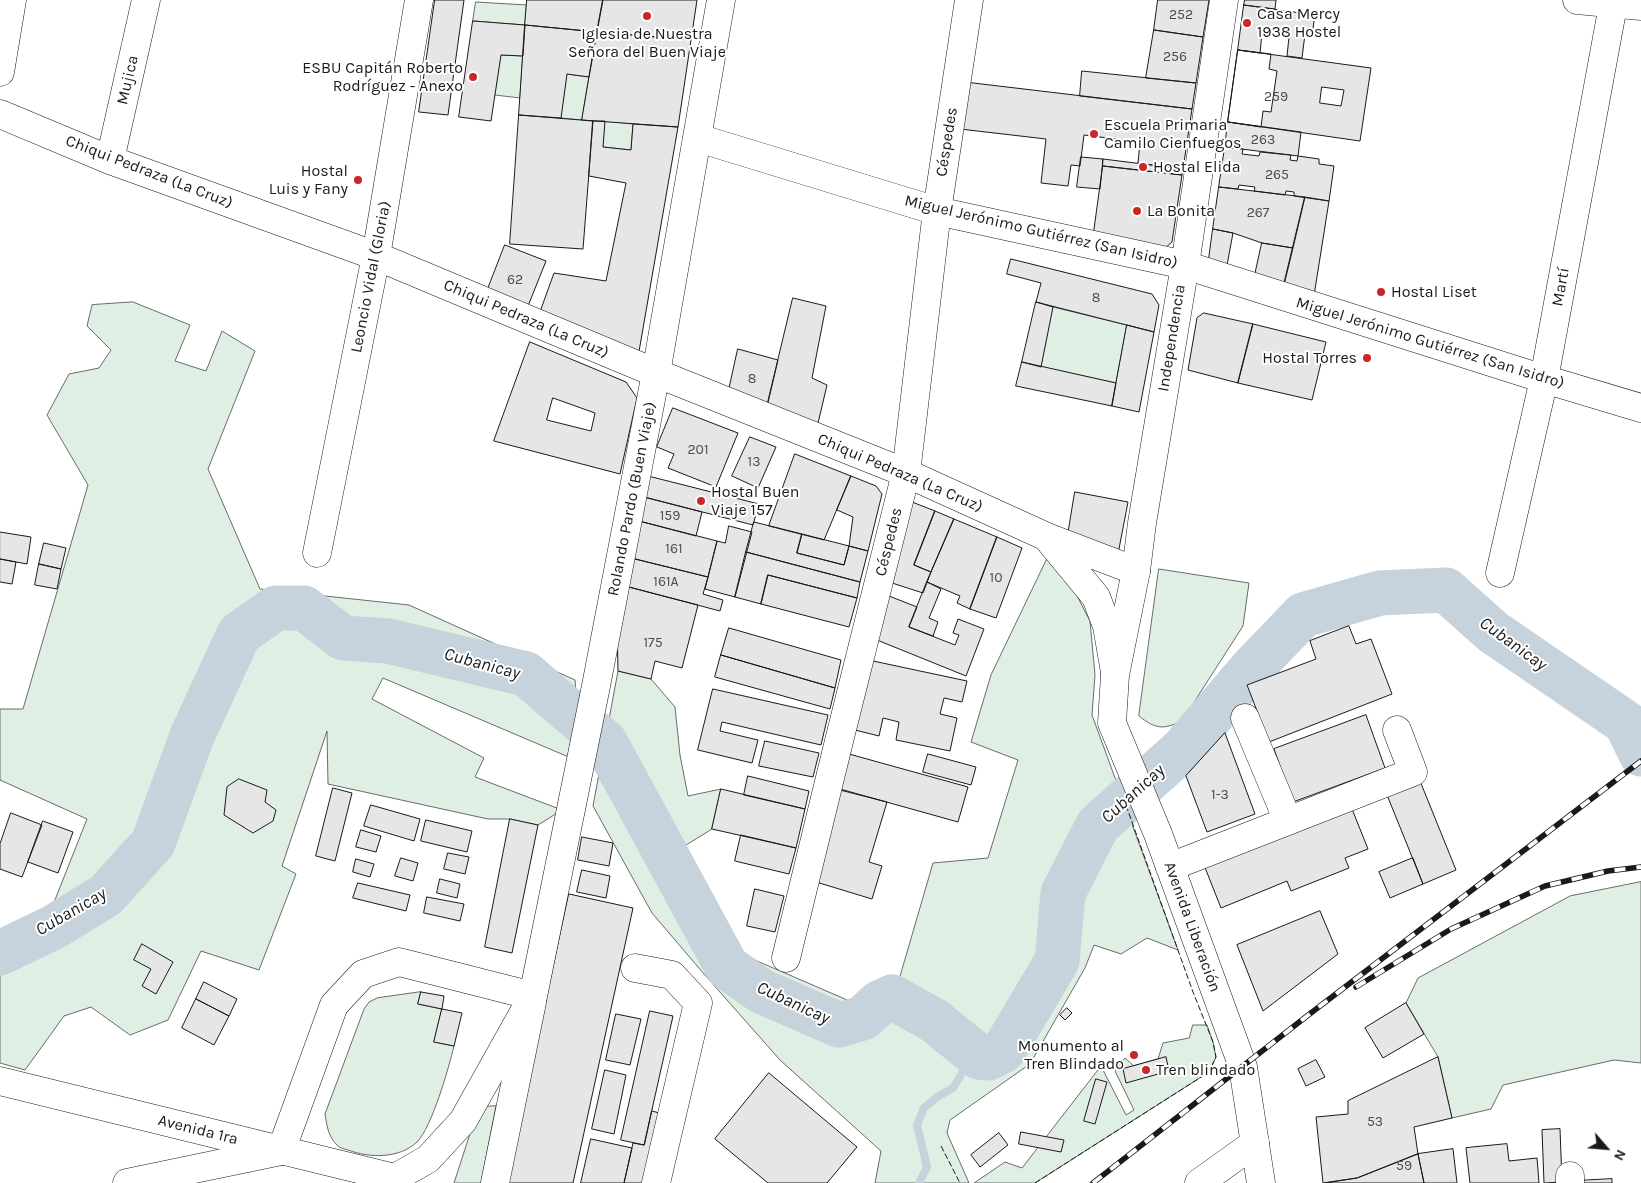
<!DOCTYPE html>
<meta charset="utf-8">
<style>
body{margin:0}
#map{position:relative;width:1641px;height:1183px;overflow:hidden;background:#fff;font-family:Karla,sans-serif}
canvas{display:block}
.north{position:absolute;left:1581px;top:1123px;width:50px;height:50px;-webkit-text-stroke:4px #fff;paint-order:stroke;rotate:117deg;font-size:14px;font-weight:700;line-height:20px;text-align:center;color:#1a1a1a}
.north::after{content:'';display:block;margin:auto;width:18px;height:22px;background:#1a1a1a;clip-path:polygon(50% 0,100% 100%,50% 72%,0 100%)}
</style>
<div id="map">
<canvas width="1641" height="1183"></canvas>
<div class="north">N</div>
</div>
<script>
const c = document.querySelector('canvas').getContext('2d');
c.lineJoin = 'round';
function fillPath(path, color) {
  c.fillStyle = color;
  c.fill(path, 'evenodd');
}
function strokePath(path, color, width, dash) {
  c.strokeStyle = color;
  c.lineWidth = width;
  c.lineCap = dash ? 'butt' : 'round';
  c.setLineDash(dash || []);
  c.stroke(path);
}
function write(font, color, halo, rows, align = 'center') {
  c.font = font + ' Karla,sans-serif';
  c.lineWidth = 4;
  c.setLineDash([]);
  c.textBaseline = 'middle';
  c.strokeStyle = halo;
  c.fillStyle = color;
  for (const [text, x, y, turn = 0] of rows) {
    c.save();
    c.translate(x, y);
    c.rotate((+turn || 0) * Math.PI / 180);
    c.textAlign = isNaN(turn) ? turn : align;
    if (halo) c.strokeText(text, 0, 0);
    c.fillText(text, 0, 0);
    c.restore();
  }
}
const green = new Path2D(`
 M476,2L527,5L525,25L473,21Z
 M501,55L523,56L520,98L495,95Z
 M567,74L589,77L582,120L561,118Z
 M605,121L633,124L631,150L603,147Z
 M133,302L190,325L175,361L206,371L222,331L255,351L208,469L260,589L409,605L575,680L578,719L571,758L383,678L372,699L484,758L475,777L562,810L538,825L510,819H488L328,784L327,731L282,866L296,874L259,970L201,951L168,1020L130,1035L91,1007L64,1016L25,1070L0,1063V931L49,915L87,819L0,780V709H23L88,485L47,415L69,374L99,368L111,350L87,326L92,305Z
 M1053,307L1127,325L1116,383L1041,367Z
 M1048,557L1074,590L1090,621L1095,675L1092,715L1178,950L1147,938L1121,954L1094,945L1085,968L1030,1064L950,1120L947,1133L969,1183H875L881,1151L780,1060L704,974L652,913L593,806L618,671L651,679L675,707L680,755L688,796L721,789L712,829L678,850L741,954L861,1006L896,990L933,863L988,858L1018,760L971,742L991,675Z
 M1159,569L1249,583L1243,626L1182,721C1163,730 1155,729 1139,716Z
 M1641,882V1063L1614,1060L1503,1085L1491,1109L1452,1118L1438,1057L1406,1003L1418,978L1570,896Z
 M421,992L418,1004L442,1009L434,1042L454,1046C449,1067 432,1127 417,1142C399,1159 369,1158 348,1150C344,1149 340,1148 338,1146C328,1137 327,1126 325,1114L364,1009L369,1002L377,998Z
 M1193,1025H1207L1213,1042L1216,1057L1209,1072L1035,1183H974L1005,1162L1022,1168L1101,1066L1126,1115L1134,1110L1115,1071L1125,1058L1134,1066L1158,1059L1163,1043L1189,1038Z
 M496,1106L481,1183H454L477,1112L482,1107Z`);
fillPath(green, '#e0efe3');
strokePath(green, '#6a6a6a', 1);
strokePath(new Path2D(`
 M919,1183L927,1167L917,1125L924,1108L937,1097L953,1088L964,1070`), '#c6d2dc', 8);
strokePath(new Path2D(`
 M0,953L54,927L106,895L153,843L192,736L239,634L276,608H304L343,638L388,641L526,674L605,742L727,967L761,991L839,1025L863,1018L879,1003L892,997L935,1021L979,1057L989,1058L1004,1050L1057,961L1063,893L1098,825L1183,749L1254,666L1303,615L1380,593L1446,590L1493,632L1626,723L1641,754`), '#c6d2dc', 45);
const building = new Path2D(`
 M435,0H464L448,115L419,112Z
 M527,0H603L597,32L525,25Z
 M603,0H697L691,40L597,32Z
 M1158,0H1209L1203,37L1154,30Z
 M1245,0H1276L1275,9L1244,5Z
 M1244,5L1315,15L1312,35L1305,34L1302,58L1287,56L1289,37L1262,33L1260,53L1238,50Z
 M473,21L525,25L523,56L501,55L491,121L459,117Z
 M525,25L597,32L589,77L567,74L561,118L519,115Z
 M1154,30L1203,37L1196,83L1146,78Z
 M597,32L691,40L678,127L582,120Z
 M1238,50L1371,68L1360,141L1228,122ZM1322,87L1344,90L1341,106L1320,103Z
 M1238,50L1271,54L1269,69L1277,71L1271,112L1263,111L1261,127L1228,122Z
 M1082,71L1196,83L1192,109L1080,96Z
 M965,82L1192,109L1183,169L1138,163L1140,142L1084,135L1080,166L1071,165L1068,186L1041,183L1046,139L960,129Z
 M519,115L593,121L583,249L510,244Z
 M593,121H605L603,147L631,150L633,124L678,127L637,363L537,320L554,273L606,281L626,183L589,176Z
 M1228,122L1301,132L1298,156L1225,147Z
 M1225,147L1243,149L1242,154L1259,156L1260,152L1291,155L1290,160L1297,161L1298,156L1319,159V164L1334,166L1329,201L1294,196V192L1286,191L1285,195L1254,191L1255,187L1239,185L1238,189L1219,187Z
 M1081,157L1103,159L1100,189L1077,187Z
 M1103,159L1183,169L1182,175L1103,166Z
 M1103,166L1182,175L1172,242L1165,248L1094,232Z
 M1219,187L1305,197L1293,248L1262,243L1233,233L1213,229Z
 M1305,197L1329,201L1313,302L1282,293Z
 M1213,229L1233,233L1225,276L1208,266Z
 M1262,243L1293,248L1282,293L1253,284Z
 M505,245L546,261L524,316L484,299Z
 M1011,259L1152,294L1159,305L1154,332L1036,302L1041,283L1007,274Z
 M793,298L826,306L812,378L827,385L815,436L765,415Z
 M1036,302L1053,307L1041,367L1022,362Z
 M1204,313L1253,324L1238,383L1188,370L1197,318Z
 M1253,324L1326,342L1312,400L1238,383Z
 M1127,325L1154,332L1139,412L1112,406Z
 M530,342L626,382L637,398L620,474L494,441ZM553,398L595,413L591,431L547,420Z
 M738,349L778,360L765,415L727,399Z
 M1022,362L1116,383L1112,406L1016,386Z
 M673,408L738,433L716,487L668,468L674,454L657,447Z
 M750,437L776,447L758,488L732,476Z
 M795,454L851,476L824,540L769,526Z
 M648,476L759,504L753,525L644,497Z
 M851,476L876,486L882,494L868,551L849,546L853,517L837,510Z
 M1075,492L1128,502L1118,554L1067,541Z
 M644,497L702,512L696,536L639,521Z
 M912,502L935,511L914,565L931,572L923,593L892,583Z
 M935,511L954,519L931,572L914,565Z
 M954,519L997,537L970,609L957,603L960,596L927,582Z
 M639,521L717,541L708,577L631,558Z
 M754,522L802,534L797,553L844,565L849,546L868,551L860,582L746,552Z
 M729,526L752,532L735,597L705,589L717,541L725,543Z
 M0,532L31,537L27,564L0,559Z
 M802,534L849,546L844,565L797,553Z
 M997,537L1022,548L996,618L970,609Z
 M44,543L66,548L61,569L39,564Z
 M746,552L860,582L857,598L768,575L761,604L735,597Z
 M631,558L708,577L703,594L723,600L720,611L625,586Z
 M0,559L16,562L12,584L0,582Z
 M39,564L61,569L57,589L35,585Z
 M768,575L857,598L849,627L761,604Z
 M927,582L941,589L929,618L938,622L933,636L909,627Z
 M625,586L698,605L682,668L655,661L651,679L618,671L617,624Z
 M889,596L917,607L909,627L955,645L959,635L953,633L958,619L984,629L966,676L877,640Z
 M1349,626L1356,644L1371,639L1392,694L1269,742L1247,685L1316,659L1310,641Z
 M729,628L841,660L835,688L721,655Z
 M721,655L835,688L830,709L715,677Z
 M873,661L967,681L962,702L944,698L940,714L957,718L950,751L896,740L899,722L883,718L879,736L855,730Z
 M713,689L828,715L821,745L722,722L720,731L758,740L752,763L698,750Z
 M1366,715L1385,768L1293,802L1274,749Z
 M1225,733L1255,814L1207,832L1186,776Z
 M765,741L819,753L813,777L759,766Z
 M849,754L968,787L958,822L840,789Z
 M928,754L976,767L971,785L923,772Z
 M748,776L809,791L805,809L744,795Z
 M1418,776L1456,870L1423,884L1385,790Z
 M239,779L267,790L265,802L276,810L273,821L253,833L224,815L227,787Z
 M333,788L352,793L335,861L316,856Z
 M721,789L805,809L796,848L712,829Z
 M840,790L887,802L869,862L882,866L872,899L816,882Z
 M1350,804L1368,849L1345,858L1349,868L1291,891L1287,881L1221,908L1204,865Z
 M371,805L420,819L414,841L364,826Z
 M11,813L42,825L22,877L0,869V844Z
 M510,819L538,825L512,953L485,947Z
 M426,820L472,831L467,852L421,841Z
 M43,821L73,832L58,873L28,862Z
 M361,830L381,836L376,852L356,847Z
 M741,835L796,848L789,874L735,861Z
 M582,837L613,843L609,866L578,860Z
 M448,853L469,857L465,874L444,869Z
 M401,858L418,863L413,881L395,876Z
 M1413,858L1423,884L1390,898L1379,872Z
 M356,859L374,864L370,877L353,872Z
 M582,870L610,876L606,898L577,892Z
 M440,879L460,884L457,898L437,893Z
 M358,883L410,895L406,911L353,898Z
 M755,889L784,896L775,932L747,926Z
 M569,894L633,908L573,1183H507Z
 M427,897L464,904L460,921L424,913Z
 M1320,911L1338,954L1263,1011L1237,945Z
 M142,944L173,962L156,994L142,986L151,969L134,960Z
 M204,982L237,999L229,1016L196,999Z
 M421,992L444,996L442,1009L418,1004Z
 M196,999L229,1016L214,1045L182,1028Z
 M1406,1003L1424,1034L1383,1058L1365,1028Z
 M1067,1008L1072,1013L1065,1020L1060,1015Z
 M442,1009L462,1013L454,1046L434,1042Z
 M650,1011L673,1016L644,1145L621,1140Z
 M616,1014L641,1019L630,1065L606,1060Z
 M1166,1057L1169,1071L1126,1083L1123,1069Z
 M1438,1057L1452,1118L1414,1127L1418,1154L1357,1178L1323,1183L1316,1117L1348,1114V1101Z
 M1316,1060L1325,1077L1306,1086L1298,1069Z
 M605,1070L626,1075L614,1134L592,1129Z
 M769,1073L857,1147L827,1183H768L715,1139Z
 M1096,1079L1107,1082L1095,1124L1084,1121Z
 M652,1111L663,1114L647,1183H624L633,1143L644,1145Z
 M1560,1129L1562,1182L1544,1183L1542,1130Z
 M1021,1132L1064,1140L1061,1152L1019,1144Z
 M999,1133L1008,1145L980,1167L971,1155Z
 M591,1139L632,1148L624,1183H581Z
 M1507,1144L1509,1161L1537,1158L1539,1183H1470L1466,1148Z
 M1453,1149L1457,1183H1424L1418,1154Z
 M1418,1154L1424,1183H1324L1357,1178Z
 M1612,1179V1183H1575V1181Z`);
fillPath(building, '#e6e6e6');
strokePath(building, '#1a1a1a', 1);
const minor = new Path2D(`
 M1577,0L1641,6
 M0,72L12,0
 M0,114L110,160L376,256L656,373L906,473L1047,537L1136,571
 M698,138L937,211L1185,265L1544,379L1641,408
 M110,160L146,0
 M1049,540L1096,597L1107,626L1115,672
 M317,553L376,256L419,0
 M1500,573L1544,379L1614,0
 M1245,718L1288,821
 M1170,867L1413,772L1397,730
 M786,958L840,737L906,473L937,211L969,0
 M635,968L672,975L698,1003L656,1183
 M1570,1176V1183
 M127,1183L281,1151
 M495,1183L532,1002
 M1199,1183L1255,1143`);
const major = new Path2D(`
 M1224,0L1185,265L1142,523L1136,571L1115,675L1112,723L1158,834L1243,1067L1261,1183
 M0,1081L395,1178L428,1159L463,1121L533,996L596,686L656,373L721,0
 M281,1151L334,1005L363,974L399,962L533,996`);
strokePath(minor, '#1a1a1a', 29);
strokePath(major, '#1a1a1a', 29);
strokePath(minor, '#fff', 28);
strokePath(major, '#fff', 28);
const rail = new Path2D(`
 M1356,987L1451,929L1545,886L1608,871L1641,867
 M1093,1183L1307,1016L1641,761`);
strokePath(rail, '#1a1a1a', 5.5);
strokePath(rail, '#fff', 4, [11]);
strokePath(new Path2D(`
 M941,1146L960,1183
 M1035,1183L1209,1072L1216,1057L1213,1042L1193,992L1127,808`), '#1a1a1a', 1, [6, 2.5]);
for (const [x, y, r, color] of [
 [647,16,5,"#c62828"],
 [1247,23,5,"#c62828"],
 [473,77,5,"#c62828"],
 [1094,134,5,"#c62828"],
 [1143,167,5,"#c62828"],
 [358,180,5,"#c62828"],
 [1137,211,5,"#c62828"],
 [1381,292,5,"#c62828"],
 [1367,358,5,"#c62828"],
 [701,501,5,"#c62828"],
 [1134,1055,5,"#c62828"],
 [1146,1070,5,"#c62828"]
]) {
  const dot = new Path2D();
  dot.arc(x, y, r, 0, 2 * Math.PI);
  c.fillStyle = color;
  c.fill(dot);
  strokePath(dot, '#fff', 2);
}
write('14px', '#4d4d4d', null, [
 ["252",1181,15],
 ["256",1175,57],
 ["259",1276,97],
 ["263",1263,140],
 ["265",1277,175],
 ["267",1258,213],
 ["62",515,280],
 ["8",1096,298],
 ["8",752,379],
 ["201",698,450],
 ["13",754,462],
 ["159",670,516],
 ["161",674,549],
 ["10",996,578],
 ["161A",666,582],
 ["175",653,643],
 ["1-3",1220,795],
 ["53",1375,1122],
 ["59",1404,1166]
]);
write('16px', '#1a1a1a', '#fff', [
 ["Casa Mercy",1257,14],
 ["1938 Hostel",1257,32],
 ["Iglesia de Nuestra",647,34,"center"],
 ["Señora del Buen Viaje",647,52,"center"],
 ["ESBU Capitán Roberto",463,68,"right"],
 ["Rodríguez - Anexo",463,86,"right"],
 ["Escuela Primaria",1104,125],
 ["Camilo Cienfuegos",1104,143],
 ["Hostal Elida",1153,167],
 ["Hostal",348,171,"right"],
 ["Luis y Fany",348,189,"right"],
 ["La Bonita",1147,211],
 ["Hostal Liset",1391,292],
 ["Hostal Torres",1357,358,"right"],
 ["Hostal Buen",711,492],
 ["Viaje 157",711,510],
 ["Monumento al",1124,1046,"right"],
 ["Tren Blindado",1124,1064,"right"],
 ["Tren blindado",1156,1070]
], 'left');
write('16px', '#1a1a1a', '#fff', [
 ["Mujica",128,80,-77],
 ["Céspedes",947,142,-81],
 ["Chiqui Pedraza (La Cruz)",149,172,21],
 ["Miguel Jerónimo Gutiérrez (San Isidro)",1041,232,13],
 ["Leoncio Vidal (Gloria)",371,277,-79],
 ["Martí",1561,287,-80],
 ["Chiqui Pedraza (La Cruz)",526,319,23],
 ["Independencia",1172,338,-81],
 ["Miguel Jerónimo Gutiérrez (San Isidro)",1430,343,17],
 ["Chiqui Pedraza (La Cruz)",900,473,23],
 ["Rolando Pardo (Buen Viaje)",632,499,-79],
 ["Céspedes",889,542,-76],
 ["Avenida Liberación",1192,927,70],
 ["Avenida 1ra",198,1130,14]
]);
write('italic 18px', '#1a1a1a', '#fff', [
 ["Cubanicay",1513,644,36],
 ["Cubanicay",482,664,15],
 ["Cubanicay",1133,794,-42],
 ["Cubanicay",71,912,-30],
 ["Cubanicay",793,1003,25]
]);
</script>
